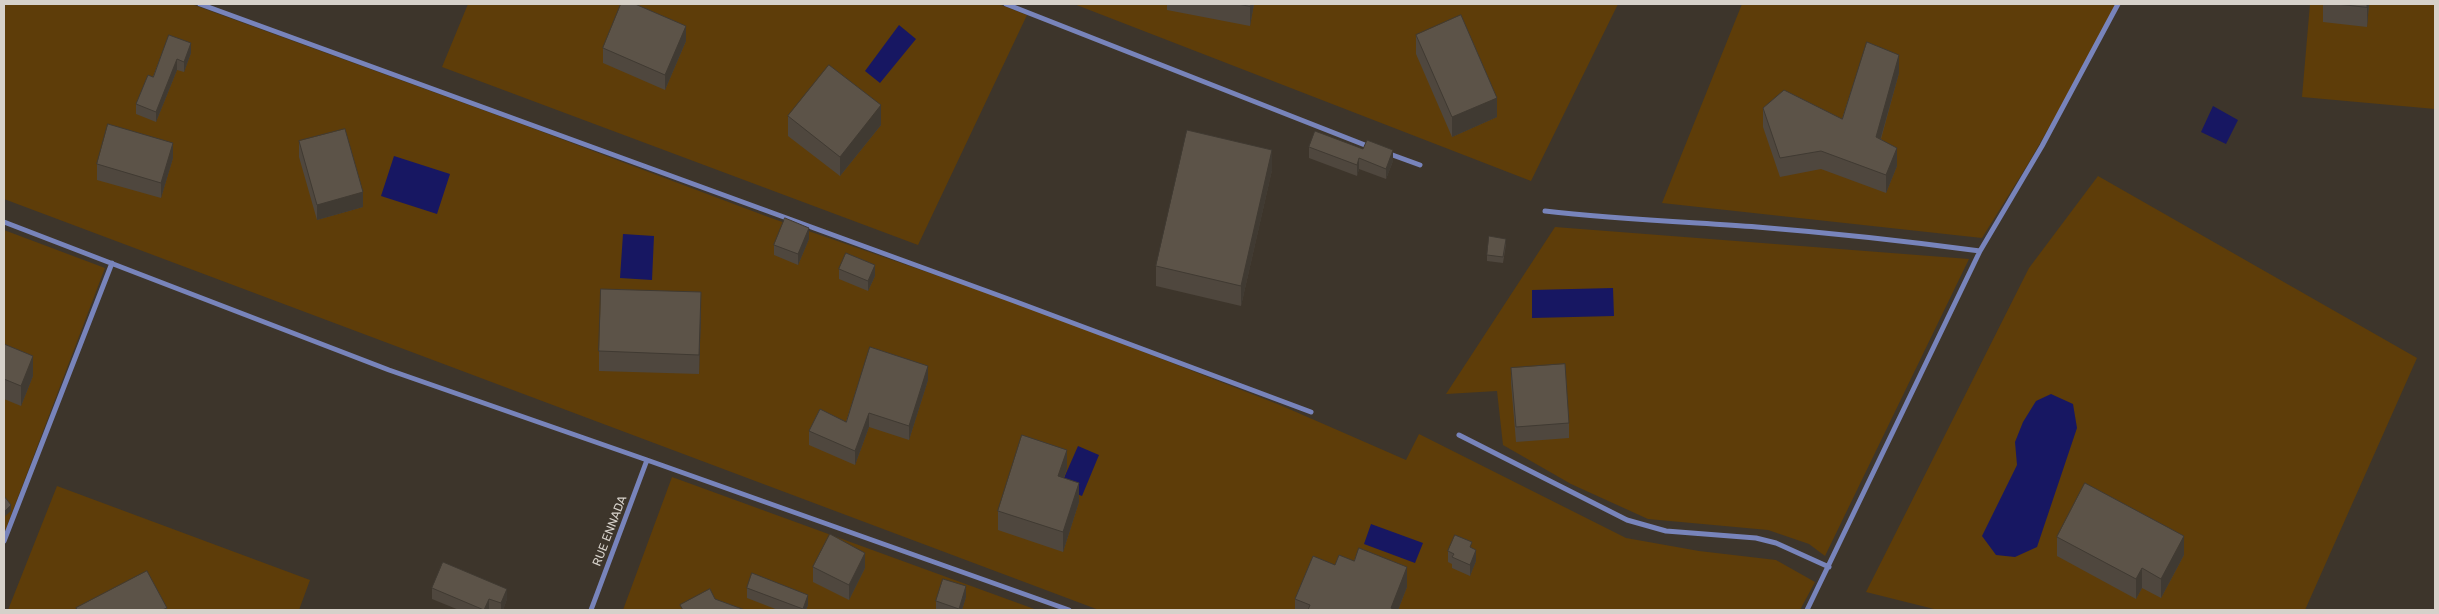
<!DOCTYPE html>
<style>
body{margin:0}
#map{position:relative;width:2439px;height:614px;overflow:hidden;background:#3d352b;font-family:Rubik,sans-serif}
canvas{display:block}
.frame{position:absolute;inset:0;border:5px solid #d6d1ca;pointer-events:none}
</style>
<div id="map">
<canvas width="2439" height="614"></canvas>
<div class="frame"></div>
</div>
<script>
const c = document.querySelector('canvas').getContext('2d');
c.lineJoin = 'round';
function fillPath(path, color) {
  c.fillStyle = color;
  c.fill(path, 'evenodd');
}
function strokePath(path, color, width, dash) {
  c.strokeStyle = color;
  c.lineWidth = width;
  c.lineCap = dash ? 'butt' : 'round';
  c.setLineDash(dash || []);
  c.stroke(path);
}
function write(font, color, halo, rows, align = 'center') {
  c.font = font + ' Rubik,sans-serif';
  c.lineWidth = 4;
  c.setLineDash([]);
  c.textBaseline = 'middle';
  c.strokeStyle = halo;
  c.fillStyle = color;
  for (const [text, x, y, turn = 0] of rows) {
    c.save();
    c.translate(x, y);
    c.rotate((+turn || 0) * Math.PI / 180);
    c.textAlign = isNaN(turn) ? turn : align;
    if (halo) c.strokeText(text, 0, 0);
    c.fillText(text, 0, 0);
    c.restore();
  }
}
fillPath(new Path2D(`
 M4,4H191L524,125L771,218L1028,307L1280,405L1406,460L1419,434L1626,538L1699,551L1776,560L1815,582L1800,610H1099L4,199Z
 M468,4H998L1027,15L918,245L442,67Z
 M1074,4H1618L1531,181Z
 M1742,4H2120L2028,164L1982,238L1662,203Z
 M2310,4H2435V109L2302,97Z
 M2098,176L2417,358L2305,610H1938L1866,592L2029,268Z
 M1555,227L1969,259L1825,556L1809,544L1768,530L1648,519L1571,484L1503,445L1497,391L1446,394Z
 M4,230L105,268L4,534Z
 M672,477L1037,610H623Z
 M57,486L310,580L299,610H8Z`), '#5e3d09');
fillPath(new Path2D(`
 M899,25L916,39L880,83L865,71Z
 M2213,106L2238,120L2226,144L2201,132Z
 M394,156L450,174L437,214L381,196Z
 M623,234L654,236L652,280L620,278Z
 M1613,288L1614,316L1532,318V290Z
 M2051,394L2073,404L2077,428L2037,547L2015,557L1996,555L1982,536L2017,465L2015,442L2023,422L2036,401Z
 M1078,446L1099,455L1082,496L1060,487Z
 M1371,524L1423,543L1415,563L1364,544Z`), '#171762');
strokePath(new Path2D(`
 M200,4L1014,301L1311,412
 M1006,4L1370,147
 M1387,153L1420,165
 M1545,211C1616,219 1686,222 1757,227C1832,233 1906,241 1980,251
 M4,222L389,370L647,460L1069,610
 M1459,435L1627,520L1666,531L1756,538L1776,543L1829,567
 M4,541L112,263
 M591,610L647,460
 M1807,610L1980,251L2042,146L2118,4`), '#7884bb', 5);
fillPath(new Path2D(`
 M1167,4H1254L1250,26L1167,10Z
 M2323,4H2369L2367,27L2323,22Z
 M169,35L191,53L184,72L177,70L156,122L136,114V104L153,77Z
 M1416,35L1497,117L1452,137L1416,54Z
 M686,41L665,90L603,63V48Z
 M1899,73L1881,139L1897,166L1886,193L1821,169L1780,177L1763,127V108L1842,119Z
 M788,116L881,125L840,176L788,136Z
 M299,141L363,207L317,220L299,157Z
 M1309,147L1363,149L1393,161L1386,179L1359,169L1357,176L1309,158Z
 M173,158L161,198L97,180V164Z
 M1272,170L1241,306L1156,286V266Z
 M809,239L798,265L774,255V245Z
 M1506,244L1503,263L1487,261V255Z
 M839,269L875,276L868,291L839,279Z
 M701,312L699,374L599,371V351Z
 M4,344L33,376L21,406L4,399Z
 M1511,368L1569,423V438L1516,442L1511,383Z
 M928,380L909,440L869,427L855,465L809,445V431L846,422Z
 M1067,469L1064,478L1079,502L1063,552L998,530V511Z
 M2057,537L2184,555L2161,598L2142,588L2136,599L2057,556Z
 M1472,548L1476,561L1470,576L1452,568V564L1448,562V551Z
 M1335,565L1407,587L1398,610H1295V599Z
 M813,567L865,568L849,600L813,582Z
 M432,588L507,599L503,610H492L489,609V610H459L432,599Z
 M747,588L808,605L806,610H778L747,598Z
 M966,597L962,610H936V601Z`), '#4f473e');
fillPath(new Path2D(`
 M1251,4H1254L1250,26V6Z
 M2367,4H2369L2367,27Z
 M686,26V41L665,90V75Z
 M191,43V53L184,72V62Z
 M1899,55V73L1876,155V137Z
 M177,59V70L156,122V112Z
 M1497,98V117L1452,137V117Z
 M881,105V125L840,176V157Z
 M173,143V158L161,198V183Z
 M1897,148V166L1886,193V175Z
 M1272,150V170L1241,306V286Z
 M1393,150V161L1386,179V169Z
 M1359,158V169L1357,176V165Z
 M363,192V207L317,220V205Z
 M809,228V239L798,265V254Z
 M875,265V276L868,291V281Z
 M701,292V312L699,374V355Z
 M33,356V376L21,406V386Z
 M928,366V380L909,440V426Z
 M869,413V427L855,465V451Z
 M1067,450V469L1058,495V476Z
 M1079,483V502L1063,552V532Z
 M11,505V511L4,517V512Z
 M2184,536V555L2161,598V579Z
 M1476,550V561L1470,576V565Z
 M865,553V568L849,600V585Z
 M1407,567V587L1398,610H1391V608Z
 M2142,568V588L2136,599V579Z
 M966,586V597L962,610H959Z
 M507,589V599L503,610H501V603Z
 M808,595V605L806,610H803Z
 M489,599V610H484Z`), '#403a32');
const building = new Path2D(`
 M621,4H635L686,26L665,75L603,48Z
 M1238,4H1251L1250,6Z
 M2337,4H2367V7Z
 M1461,15L1497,98L1452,117L1416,35Z
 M169,35L191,43L184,62L177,59L156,112L136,104L148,75L153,77Z
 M1867,42L1899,55L1876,137L1897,148L1886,175L1821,151L1780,158L1763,108L1784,90L1842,119Z
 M829,65L881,105L840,157L788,116Z
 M108,124L173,143L161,183L97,164Z
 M345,129L363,192L317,205L299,141Z
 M1187,130L1272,150L1241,286L1156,266Z
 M1315,131L1363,149L1367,140L1393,150L1386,169L1359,158L1357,165L1309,147Z
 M785,218L809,228L798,254L774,245Z
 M1489,236L1506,239L1503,257L1487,255Z
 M846,253L875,265L868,281L839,269Z
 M601,289L701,292L699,355L599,351Z
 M4,344L33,356L21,386L4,379Z
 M870,347L928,366L909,426L869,413L855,451L809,431L820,409L846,422Z
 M1565,364L1569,423L1516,427L1511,368Z
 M1022,435L1067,450L1058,476L1079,483L1063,532L998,511Z
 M2085,483L2184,536L2161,579L2142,568L2136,579L2057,537Z
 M4,496L11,505L4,512Z
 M830,534L865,553L849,585L813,567Z
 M1455,535L1472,542L1470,547L1476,550L1470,565L1452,557L1454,554L1448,551Z
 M1359,548L1407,567L1391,608L1396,610H1308L1310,605L1295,599L1313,556L1335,565L1339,555L1354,561Z
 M443,562L507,589L501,603L489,599L484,610L432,588Z
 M147,571L167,608L162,610H78L76,608Z
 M752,573L808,595L803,609L747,588Z
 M943,579L966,586L959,609L936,601Z
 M710,589L715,599L745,610H683L680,605Z`);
fillPath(building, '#5c5348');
strokePath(building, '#403a32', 1);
write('12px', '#d6d1ca', '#3d352b', [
 ["RUE ENNADA",610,531,-69]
]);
</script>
